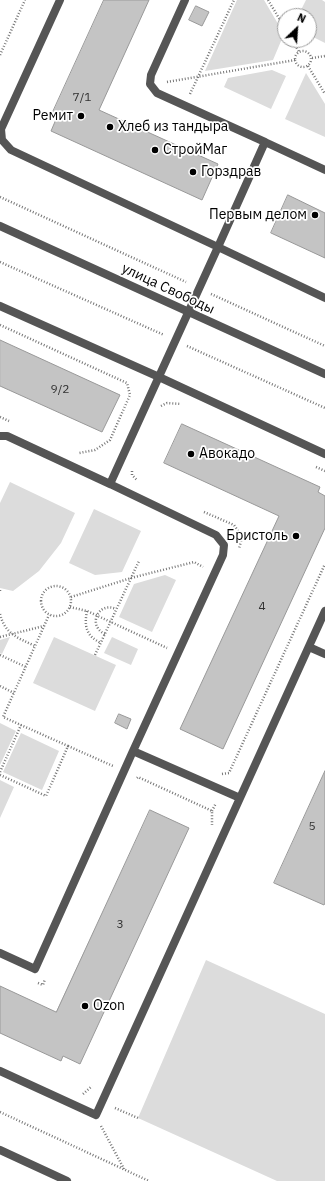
<!DOCTYPE html>
<meta charset="utf-8">
<style>
body{margin:0}
#map{position:relative;width:325px;height:1181px;overflow:hidden;background:#fff;font-family:"IBM Plex Sans",sans-serif}
canvas{display:block}
.north{position:absolute;left:277px;top:8px;width:40px;height:40px;box-sizing:border-box;background:#fff;border:1px solid #999;border-radius:50%;rotate:25deg;font-size:11px;font-weight:700;line-height:16px;text-align:center;color:#000}
.north::after{content:'';display:block;margin:auto;width:14px;height:18px;background:#000;clip-path:polygon(50% 0,100% 100%,50% 72%,0 100%)}
</style>
<div id="map">
<canvas width="325" height="1181"></canvas>
<div class="north">N</div>
</div>
<script>
const c = document.querySelector('canvas').getContext('2d');
c.lineJoin = 'round';
function fillPath(path, color) {
  c.fillStyle = color;
  c.fill(path, 'evenodd');
}
function strokePath(path, color, width, dash) {
  c.strokeStyle = color;
  c.lineWidth = width;
  c.lineCap = dash ? 'butt' : 'round';
  c.setLineDash(dash || []);
  c.stroke(path);
}
function write(font, color, halo, rows, align = 'center') {
  c.font = font + ' "IBM Plex Sans",sans-serif';
  c.lineWidth = 3.5;
  c.setLineDash([]);
  c.textBaseline = 'middle';
  c.strokeStyle = halo;
  c.fillStyle = color;
  for (const [text, x, y, turn = 0] of rows) {
    c.save();
    c.translate(x, y);
    c.rotate((+turn || 0) * Math.PI / 180);
    c.textAlign = isNaN(turn) ? turn : align;
    if (halo) c.strokeText(text, 0, 0);
    c.fillText(text, 0, 0);
    c.restore();
  }
}
fillPath(new Path2D(`
 M237,0H264L284,34L273,60L205,71Z
 M306,0H322L325,2V43L309,35V16H298Z
 M272,70L286,76L271,109L224,87L228,78Z
 M306,73L325,104V137L285,119Z
 M10,482L75,513L61,543L39,571L13,591L0,588V503Z
 M94,509L141,531L122,572L95,575L69,563Z
 M165,575L176,580L152,632L119,617L134,584Z
 M10,637L2,654L0,653V640Z
 M54,637L116,665L95,711L33,683Z
 M112,637L138,649L131,665L104,653Z
 M0,723L16,731L0,765Z
 M21,733L59,751L42,790L3,772Z
 M0,780L14,787L0,818Z
 M206,960L325,1014V1181H277L138,1118Z`), '#dcdcdc');
const building = new Path2D(`
 M104,0H149L99,110L218,164L202,200L51,131L57,117L52,114Z
 M196,6L209,12L202,26L189,20Z
 M288,195L325,213V258L271,233Z
 M0,340L120,395L102,432L0,386Z
 M182,424L320,487L318,492L325,496V528L223,749L180,729L279,516L164,463Z
 M119,714L131,719L127,729L115,723Z
 M325,771V903L324,905L274,883Z
 M150,810L189,828L80,1064L63,1056L61,1061L0,1033V986L56,1012Z`);
fillPath(building, '#c4c4c4');
strokePath(building, '#999', 1);
strokePath(new Path2D(`
 M268,0L285,28
 M292,40L299,52
 M295 59a8 8 0 1 1 16 0a8 8 0 1 1-16 0Z
 M0,55L25,0
 M312,58L325,56
 M308,66L325,94
 M167,82L295,60
 M190,94L234,0
 M0,197L186,282
 M0,262L164,335
 M211,294L325,346
 M0,325L127,383L130,395L110,440L95,450L79,453
 M187,346L325,408
 M161,406L167,403L181,404
 M0,417L9,421
 M316,467L325,471
 M132,471V475L137,480
 M204,512L234,525L242,537L239,549
 M41 601a15 15 0 1 1 30 0a15 15 0 1 1-30 0Z
 M0,591V588
 M71,597L131,578L194,562L203,567
 M70,607L87,611L167,648
 M87,611C84,626 86,636 101,643
 M0,614C5,634 18,638 35,646
 M105,634C87,626 98,601 116,609
 M0,637L44,626
 M0,655L26,667
 M95,655L139,561
 M0,686L14,693
 M68,746L113,766
 M0,772L21,725
 M222,774L229,773L325,564
 M0,775L46,796L68,746L3,717L49,615
 M137,778L138,777L212,811V825
 M212,811L216,803
 M38,983L43,985L45,979
 M83,1094L92,1086
 M115,1108L138,1118
 M0,1112L149,1181
 M101,1126L124,1169`), '#777', 2.5, [1, 2]);
strokePath(new Path2D(`
 M60,0L1,129L2,140L11,150L218,247L265,142L325,170
 M185,0L151,75L150,84L157,93L265,142
 M325,298L218,247L110,484L216,535L224,545L223,555L133,751L240,798L325,611
 M0,306L159,377L325,454
 M0,436H7L110,484
 M309,647L325,654
 M0,953L35,969L133,751
 M0,1071L96,1115L240,798`), '#555', 8);
strokePath(new Path2D(`
 M0,226L325,374
 M0,1150L67,1181`), '#555', 8);
for (const [x, y, r, color] of [
 [81,116,4,"#000"],
 [110,127,4,"#000"],
 [155,150,4,"#000"],
 [193,172,4,"#000"],
 [315,215,4,"#000"],
 [191,454,4,"#000"],
 [296,536,4,"#000"],
 [85,1006,4,"#000"]
]) {
  const dot = new Path2D();
  dot.arc(x, y, r, 0, 2 * Math.PI);
  c.fillStyle = color;
  c.fill(dot);
  strokePath(dot, '#fff', 1.5);
}
write('12px', '#313131', null, [
 ["7/1",82,98],
 ["9/2",60,390],
 ["4",262,607],
 ["5",312,827],
 ["3",120,925]
]);
write('14px', '#000', '#fff', [
 ["Ремит",73,116,"right"],
 ["Хлеб из тандыра",118,127],
 ["СтройМаг",163,150],
 ["Горздрав",201,172],
 ["Первым делом",307,215,"right"],
 ["Авокадо",199,454],
 ["Бристоль",288,536,"right"],
 ["Ozon",93,1006]
], 'left');
write('14px', '#000', '#fff', [
 ["улица Свободы",168,289,25]
]);
</script>
